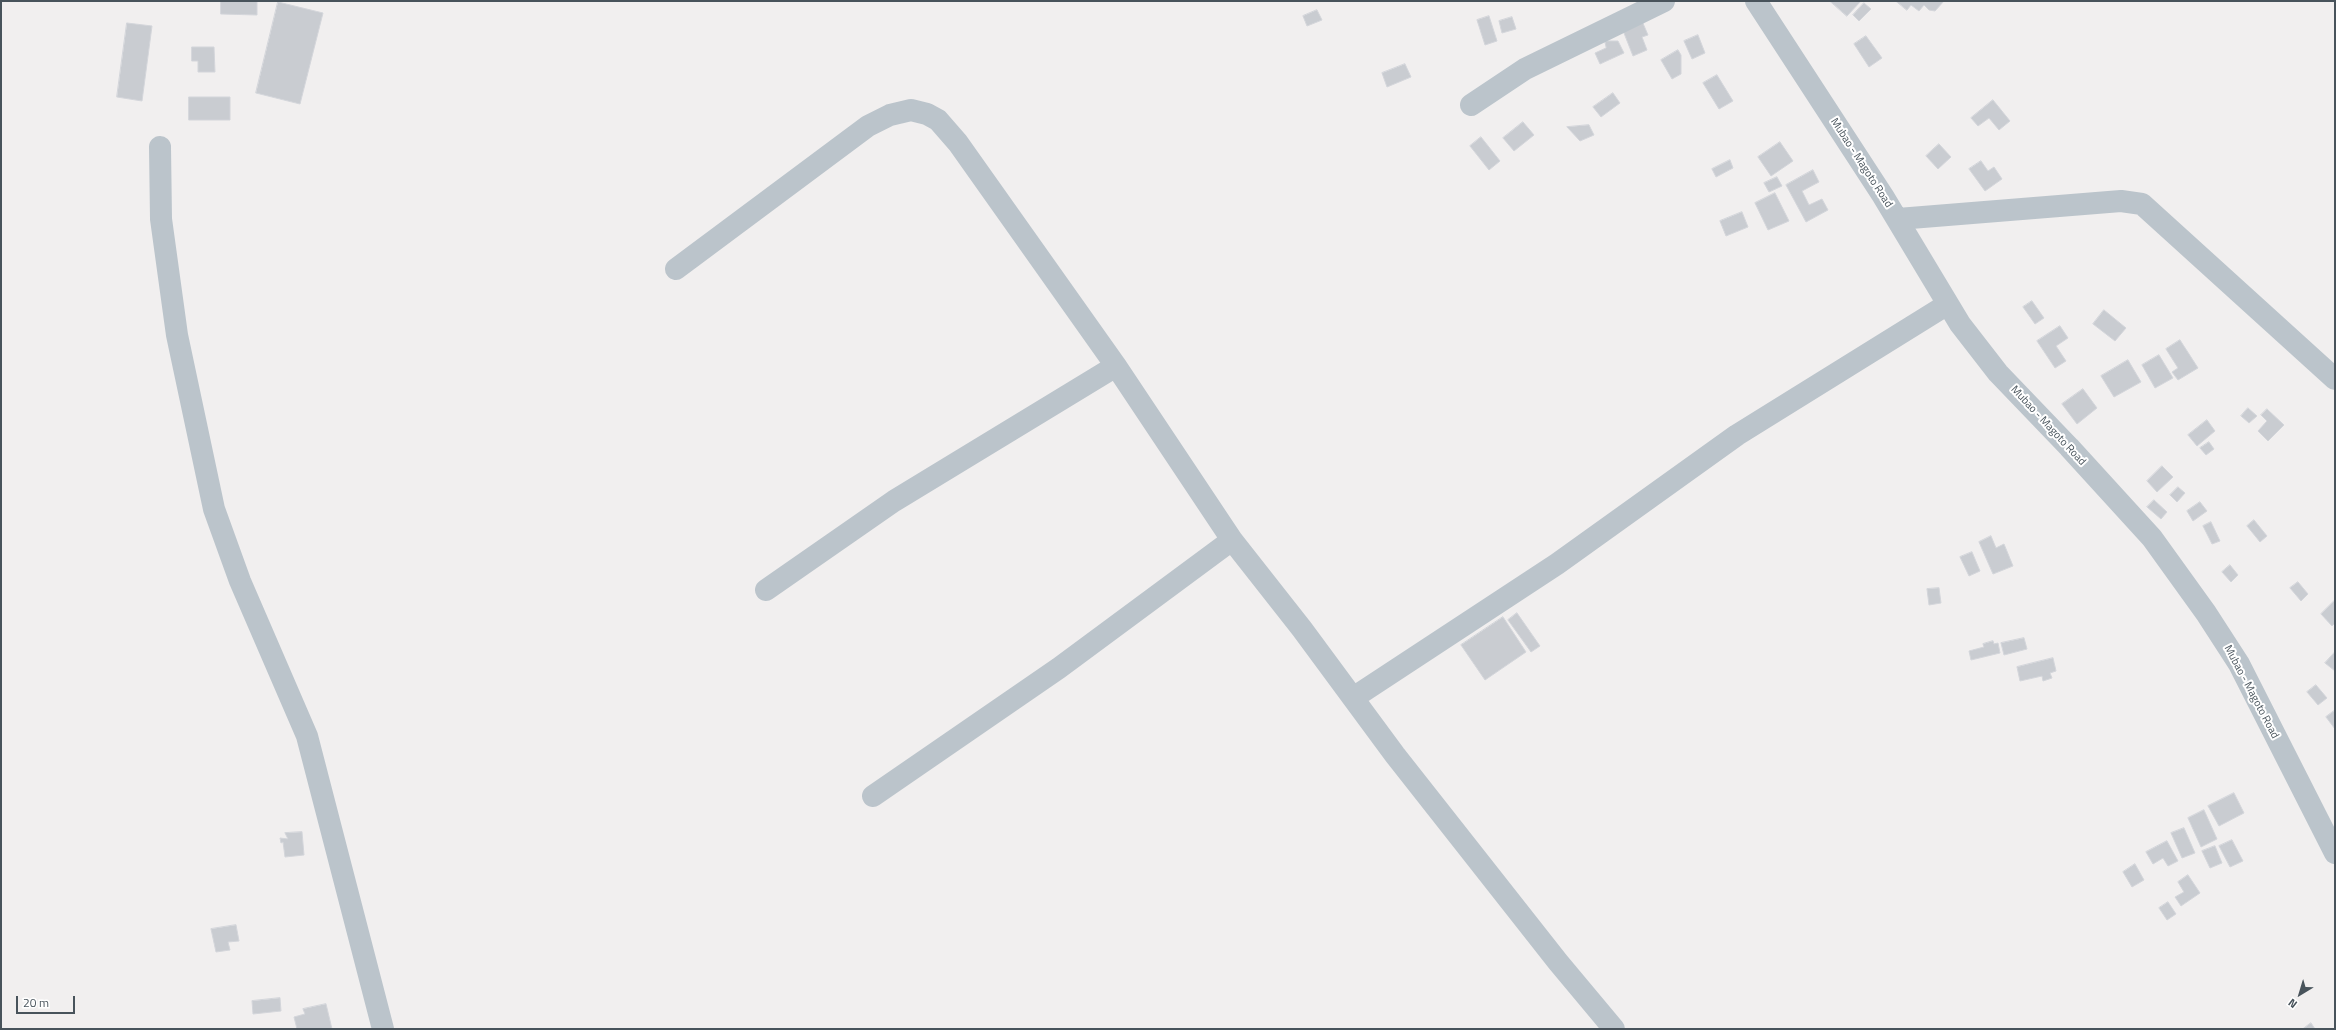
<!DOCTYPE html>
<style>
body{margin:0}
#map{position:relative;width:2336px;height:1030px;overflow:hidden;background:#f1efef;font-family:"Titillium Web",sans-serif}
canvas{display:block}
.frame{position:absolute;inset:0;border:2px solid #48535b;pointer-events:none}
.north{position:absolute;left:2280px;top:974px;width:40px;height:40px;-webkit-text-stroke:3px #fff;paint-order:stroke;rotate:218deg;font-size:11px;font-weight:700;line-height:16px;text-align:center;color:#48535b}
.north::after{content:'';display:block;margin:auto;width:14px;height:18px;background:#48535b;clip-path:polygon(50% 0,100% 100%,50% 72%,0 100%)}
.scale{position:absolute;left:16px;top:996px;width:59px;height:18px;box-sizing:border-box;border:2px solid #48535b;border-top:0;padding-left:5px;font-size:12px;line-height:14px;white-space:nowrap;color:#48535b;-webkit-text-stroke:3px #fff;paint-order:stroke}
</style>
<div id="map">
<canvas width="2336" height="1030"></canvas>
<div class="frame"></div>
<div class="north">N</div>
<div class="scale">20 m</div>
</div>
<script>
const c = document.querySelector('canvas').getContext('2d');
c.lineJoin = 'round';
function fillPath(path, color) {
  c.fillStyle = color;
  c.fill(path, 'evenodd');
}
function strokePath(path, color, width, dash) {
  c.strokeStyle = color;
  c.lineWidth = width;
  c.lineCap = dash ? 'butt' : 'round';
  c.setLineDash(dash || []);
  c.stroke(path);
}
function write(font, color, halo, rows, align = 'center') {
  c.font = font + ' "Titillium Web",sans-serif';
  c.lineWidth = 4;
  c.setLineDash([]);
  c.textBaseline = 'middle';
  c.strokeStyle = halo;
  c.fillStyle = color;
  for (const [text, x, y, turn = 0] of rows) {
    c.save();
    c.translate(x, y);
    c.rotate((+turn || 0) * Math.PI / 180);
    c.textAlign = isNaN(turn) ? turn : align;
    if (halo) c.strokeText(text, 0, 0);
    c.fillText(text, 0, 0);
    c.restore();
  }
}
const building = new Path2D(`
 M221,1H257V15L221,14Z
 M1830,1H1861L1847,16Z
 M1896,1H1944L1935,11L1929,10L1924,5L1919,11L1911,5L1907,10Z
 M278,2L323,13L300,104L256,93Z
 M1864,3L1871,9L1859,21L1853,15Z
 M1317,10L1322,20L1307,26L1303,16Z
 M1489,16L1497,41L1485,45L1477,20Z
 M1512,17L1516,29L1502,33L1499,21Z
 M1642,21L1648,35L1642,37L1647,50L1633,56L1622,28Z
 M127,23L152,26L142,101L117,97Z
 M1698,35L1705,53L1692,59L1684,41Z
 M1866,36L1882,58L1869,67L1854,44Z
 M1605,41H1618L1624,53L1600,64L1595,53L1606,48Z
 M192,47H214L215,72H198V61H192Z
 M1678,50L1681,55V74L1672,79L1661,60Z
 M1405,64L1411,77L1387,87L1382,73Z
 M1717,75L1733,101L1719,109L1703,83Z
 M1613,93L1620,103L1601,117L1593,107Z
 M189,97H230V120H189Z
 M1993,100L2010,121L1999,130L1989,118L1978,126L1971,118Z
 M1523,122L1534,135L1514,151L1503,138Z
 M1589,125L1594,135L1580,141L1567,127Z
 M1481,137L1500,161L1489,170L1470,146Z
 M1780,142L1793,161L1771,176L1758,157Z
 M1939,144L1951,157L1938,169L1926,156Z
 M1730,160L1733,168L1716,177L1712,169Z
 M1981,161L1988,171L1994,167L2002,179L1985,191L1969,169Z
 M1813,170L1819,182L1802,191L1809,205L1822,199L1828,210L1806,222L1786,185Z
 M1777,177L1782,186L1769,192L1764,183Z
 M1775,193L1789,221L1768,230L1755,203Z
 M1742,212L1748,227L1726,236L1720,221Z
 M2032,301L2044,318L2035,324L2023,307Z
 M2104,310L2126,328L2115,341L2093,324Z
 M2060,326L2068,338L2056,346L2066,361L2055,368L2037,341Z
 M2180,340L2198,368L2178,380L2172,372L2178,368L2166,349Z
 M2159,355L2173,378L2155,388L2142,365Z
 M2128,360L2141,382L2114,397L2101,376Z
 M2083,389L2097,408L2077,424L2062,404Z
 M2248,408L2257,416L2249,423L2241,416Z
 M2267,409L2284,425L2268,441L2258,431L2267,421L2261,415Z
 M2207,420L2215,431L2197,446L2188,435Z
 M2209,442L2214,449L2206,455L2200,448Z
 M2162,466L2173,477L2157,492L2147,481Z
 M2178,487L2185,493L2177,502L2170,495Z
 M2154,500L2167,512L2161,519L2147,507Z
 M2200,502L2207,511L2193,521L2187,511Z
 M2254,520L2267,536L2260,542L2247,526Z
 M2211,522L2220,541L2212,544L2203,526Z
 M1991,536L1996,548L2004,544L2013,566L1993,574L1979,542Z
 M1972,552L1980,571L1969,576L1960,557Z
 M2230,565L2238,575L2231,582L2222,572Z
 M2298,582L2308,594L2301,601L2290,588Z
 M1939,588L1941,603L1929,605L1927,589Z
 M2335,600V623L2332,626L2321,614Z
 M1517,613L1540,646L1531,652L1508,620Z
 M1503,617L1526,652L1485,680L1461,645Z
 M2024,638L2027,649L2004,655L2001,643Z
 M1993,641L1994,644L1998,643L2000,653L1971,660L1969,651L1984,647L1983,644Z
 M2335,652V671L2325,663Z
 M2053,658L2056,671L2050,673L2052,678L2043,681L2042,676L2020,681L2017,667Z
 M2316,685L2327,698L2318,705L2307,692Z
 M2334,711L2335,712V729L2326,717Z
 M2234,793L2244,813L2219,826L2208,806Z
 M2204,810L2217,839L2201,847L2188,818Z
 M2184,828L2195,853L2182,858L2171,833Z
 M302,832L304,855L285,857L283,842L281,843L280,838L288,839L285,833Z
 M2232,840L2243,861L2230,867L2219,846Z
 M2167,841L2178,861L2168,866L2163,858L2153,864L2146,852Z
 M2215,846L2222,863L2210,868L2202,851Z
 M2135,864L2144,880L2132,887L2123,872Z
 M2188,875L2200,893L2181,906L2175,897L2184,892L2178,882Z
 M2168,902L2176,914L2167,920L2159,908Z
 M236,925L239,941L228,942L230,950L216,952L211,929Z
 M280,998L281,1011L253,1014L252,1001Z
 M326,1004L332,1029H297L294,1017L305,1014L303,1009Z
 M2311,1023L2315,1029H2303Z`);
fillPath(building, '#c9ccd1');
strokePath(building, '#d3d5da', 1);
strokePath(new Path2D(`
 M1756,1L1883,196L1960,324L1998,373L2069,447L2152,538L2206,613L2239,664L2335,853
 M1471,105L1525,69L1664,1
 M160,147L161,219L177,335L214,509L240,581L307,736L383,1029
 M1898,219L2121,201L2142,204L2335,379
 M676,269L868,126L890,115L911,110L927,114L938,120L958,143L1116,366L1232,540L1302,629L1395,755L1558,962L1614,1029
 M766,590L894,501L1116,366
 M1353,698L1557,564L1737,435L1948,304
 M873,796L1059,668L1232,540`), '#bbc4cb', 22);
write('11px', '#48535b', '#fff', [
 ["Mubao - Magoto Road",1861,163,57],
 ["Mubao - Magoto Road",2048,426,47],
 ["Mubao - Magoto Road",2251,692,62]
]);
</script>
